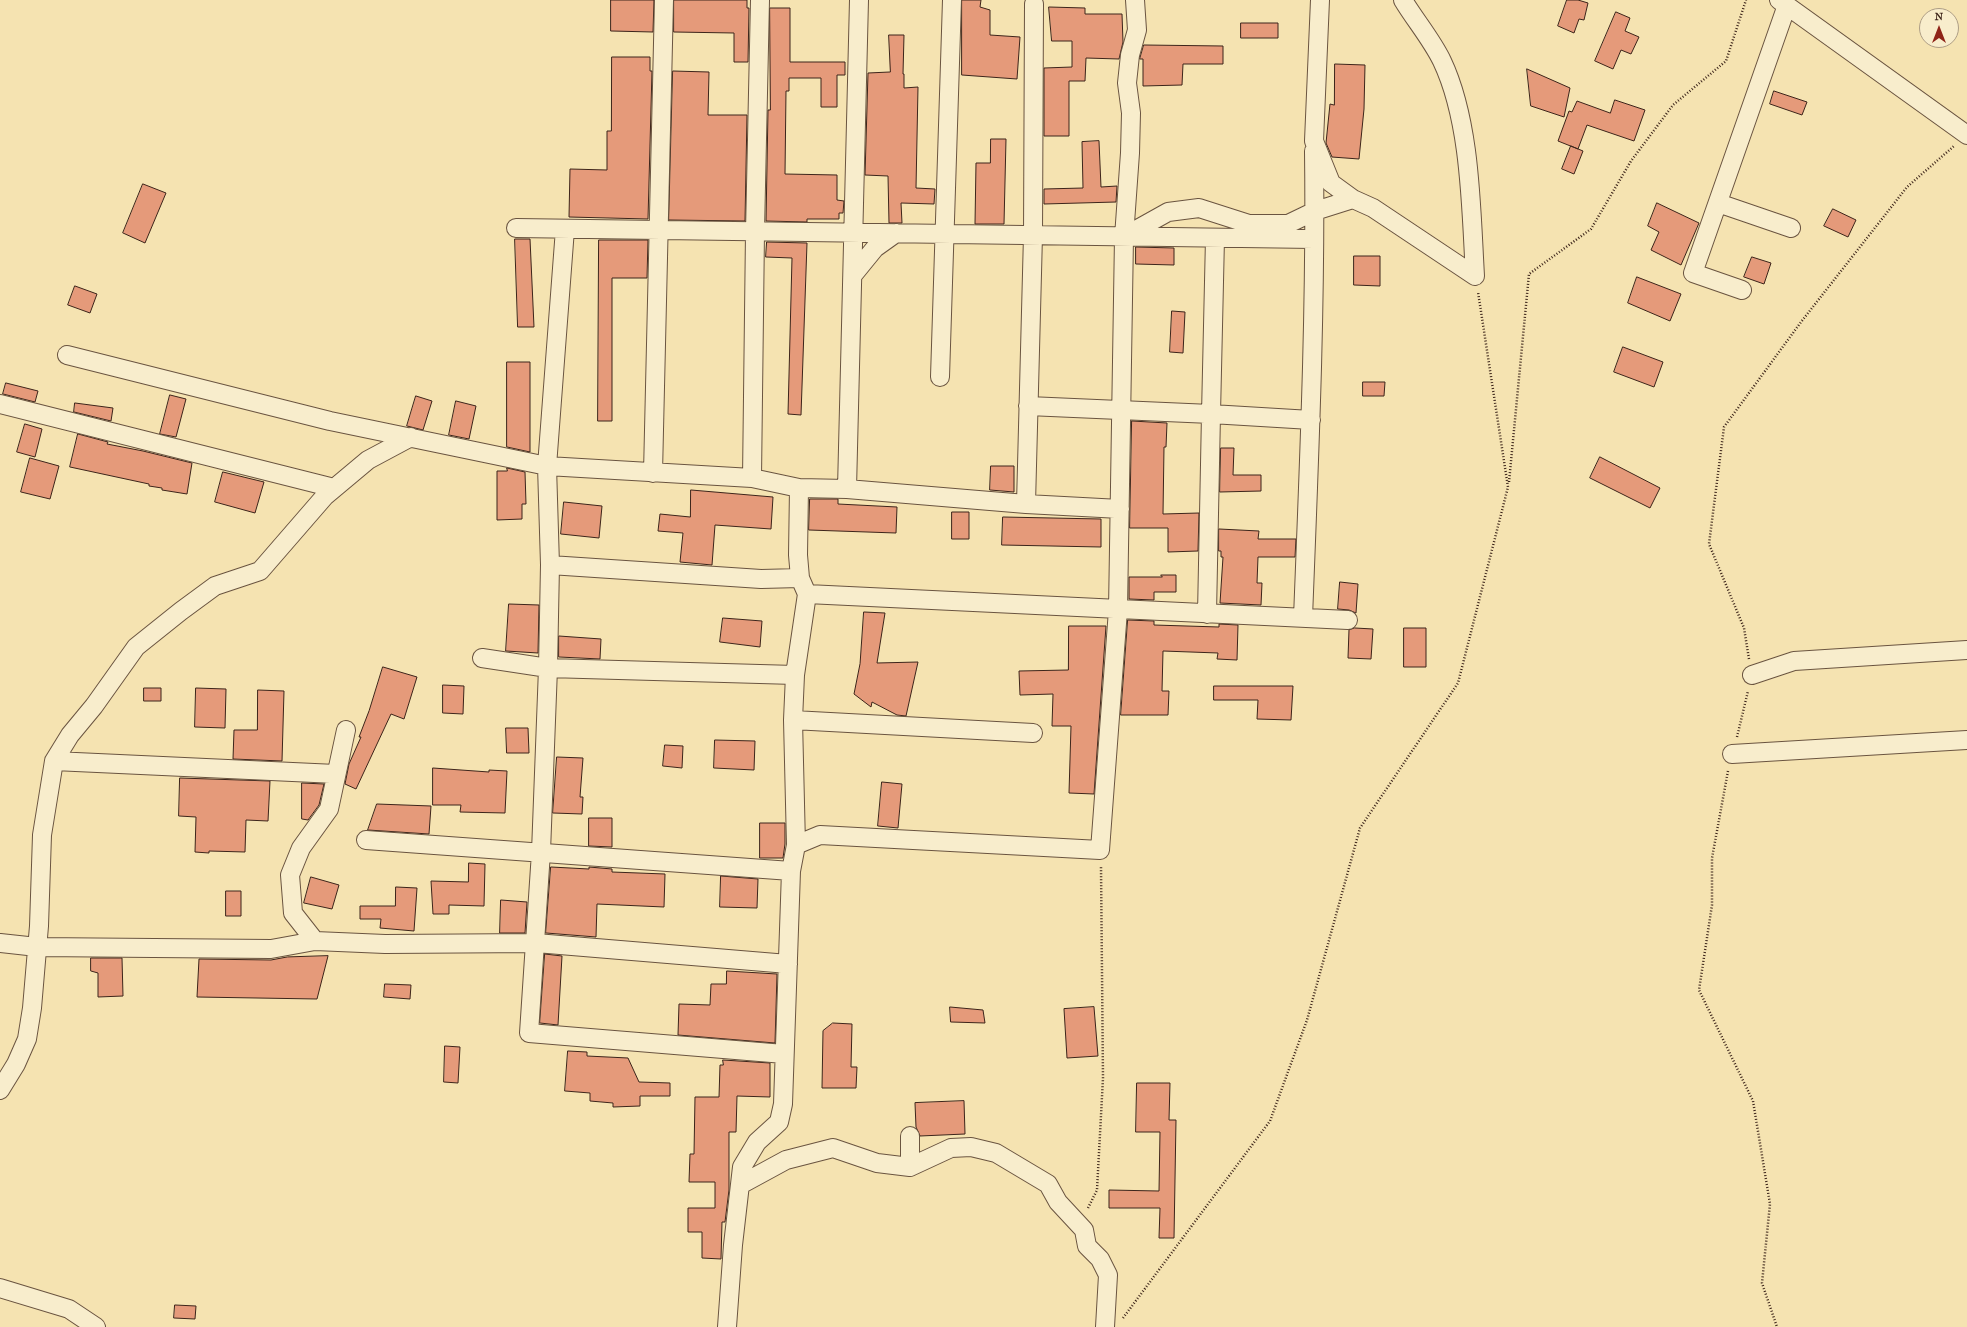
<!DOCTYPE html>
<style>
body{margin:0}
#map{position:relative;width:1967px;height:1327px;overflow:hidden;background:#f5e3b1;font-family:"IM FELL French Canon",serif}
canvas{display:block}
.north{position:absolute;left:1919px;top:8px;width:40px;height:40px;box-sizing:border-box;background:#f8edcc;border:1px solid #ad9d85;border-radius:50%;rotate:0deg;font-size:11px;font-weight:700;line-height:16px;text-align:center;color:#3c241a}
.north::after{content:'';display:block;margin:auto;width:14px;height:18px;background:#8f2418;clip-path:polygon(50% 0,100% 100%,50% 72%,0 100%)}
</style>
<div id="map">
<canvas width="1967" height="1327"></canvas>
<div class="north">N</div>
</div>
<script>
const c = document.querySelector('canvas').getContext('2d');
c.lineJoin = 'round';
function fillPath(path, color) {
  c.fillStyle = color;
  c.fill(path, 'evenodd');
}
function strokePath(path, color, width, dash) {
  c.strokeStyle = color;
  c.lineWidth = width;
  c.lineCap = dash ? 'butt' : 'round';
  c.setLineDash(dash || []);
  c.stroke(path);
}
const building = new Path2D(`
 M611,0H654L653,32L611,31Z
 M674,0H747V8H749L748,62H734V33L674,32Z
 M962,0H981L980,7L990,10V35L1020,37L1017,79L962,75Z
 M1567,0H1578L1588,3L1584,20L1579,19L1574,33L1558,26Z
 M1049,7L1085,8V14H1122L1123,42L1119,59L1086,58L1085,81H1069V136H1044V68L1072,67V41H1052Z
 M770,8H790V62H845V75H837V107H821V78H789V91H786L785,174L837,175V200L844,201L843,213H839V219H807V222L766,221L768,110H770Z
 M1616,12L1630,18L1625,31L1639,37L1631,54L1621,50L1613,69L1595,61Z
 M1241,23H1278V38H1241Z
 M889,35H904L903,74H904V88L918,87L916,188L935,189L934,204L901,203L902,223H889L888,176L865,175L868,73L890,72Z
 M1144,45L1223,46V64H1183L1182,85L1143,86V59H1140Z
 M612,57H650V71H652L648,219L569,217L570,169L607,170V131H611Z
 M1335,64L1365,65L1364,109L1359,159L1332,157L1326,143L1330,104L1334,105Z
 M1527,69L1570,88L1564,117L1531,106Z
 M673,71L709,72L708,115H747L745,221L669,220Z
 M1774,91L1807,102L1802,115L1770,104Z
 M1615,100L1645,110L1634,141L1587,125L1578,149L1558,141L1569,111L1572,112L1577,101L1610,113Z
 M991,139H1006L1004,224H975L976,163H990Z
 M1099,141L1101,187L1117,186L1116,202L1044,204V189L1083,188L1082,142Z
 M1571,146L1583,151L1574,174L1562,169Z
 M143,184L166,193L145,243L123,233Z
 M1657,203L1699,223L1681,265L1651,250L1659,232L1648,226Z
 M1833,209L1856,220L1848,237L1824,226Z
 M515,239H530L534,327H518Z
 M599,240H648L647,278H612V421H598Z
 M767,242L807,243L801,415L788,414L792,258L766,257Z
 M1136,247L1174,248V265L1136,264Z
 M1354,256H1380V286L1354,285Z
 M1752,257L1771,263L1764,284L1744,277Z
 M1637,277L1681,294L1670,321L1628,303Z
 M75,286L97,294L90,313L68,305Z
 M1172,311L1185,312L1183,353L1170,352Z
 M1623,347L1663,362L1654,387L1614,372Z
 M507,362H530V452L507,447Z
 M1363,382H1385L1384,396H1363Z
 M6,383L38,391L35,402L3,394Z
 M170,395L186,399L176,437L160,434Z
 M416,396L432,401L423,430L407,426Z
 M456,401L476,406L469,439L449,435Z
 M75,403L113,408L111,421L74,412Z
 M1132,421L1167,423L1166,447H1164L1163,514L1199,513L1198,551L1168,552V528H1130Z
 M25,424L42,429L35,457L17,452Z
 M78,434L108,442L107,444L143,451L192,463L187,494L162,490V488L149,486V484L70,467Z
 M1221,448H1234L1233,475H1261V491L1220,492Z
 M1600,457L1660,488L1650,508L1590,478Z
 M30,458L59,466L50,499L21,492Z
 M991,466H1014V492L990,490Z
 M507,468L525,472L526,504H522V519L497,520V471H507Z
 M223,472L264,482L255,513L215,502Z
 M691,490L773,497L771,529L715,525L712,565L680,562L683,533L658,531L660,514L690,517Z
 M810,499H838V504L897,507L896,533L809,530Z
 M564,502L602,506L599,538L561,534Z
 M952,512H969V539H952Z
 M1003,517L1101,519V547L1002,545Z
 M1219,529L1259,531L1258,539H1296L1295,557H1258L1257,583H1262L1261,605L1220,603L1223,557H1221V551H1219Z
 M1161,575H1176V592H1154V600L1129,599V577H1162Z
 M1340,582L1358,584L1356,613L1349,610L1338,609Z
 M509,604L539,605L538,653L506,651Z
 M864,612L885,613L877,663L918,662L906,716L897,715L872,702L871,707L854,694L860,664Z
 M723,618L762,621L760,647L720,642Z
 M1128,620L1154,621V625L1219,627V624L1238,625L1237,660L1217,659L1218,653L1163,651L1162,691H1169L1168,715H1121Z
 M1069,626H1106L1094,794L1069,793L1071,726H1052L1053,694L1020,695L1019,671L1068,670Z
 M1355,628L1373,629L1371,659L1348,658L1349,630Z
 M1404,628H1426V667H1404Z
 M559,636L601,639L600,659L559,657Z
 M383,667L417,677L404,719L391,714L356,789L345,784L349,764L361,737H359L369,711Z
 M443,685L464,686L463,714L443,713Z
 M1214,686H1293L1291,720L1257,719L1258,700H1214Z
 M144,688H161V701H144Z
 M196,688L226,689L225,728L195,727Z
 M258,690L284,691L282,761L233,759L234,730H257Z
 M506,728H528L529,753H507Z
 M715,740L755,741L754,770L714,768Z
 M665,745L683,746L682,768L663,766Z
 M557,757L583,758L580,797H583L582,814L553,813Z
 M433,768L489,772V770L507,771L505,813L460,812L461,805H433Z
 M180,778L270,781L268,821L246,820L245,852L209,851V853L195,852L196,817L179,816Z
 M882,782L902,784L898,828L878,826Z
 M302,783L324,784L319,805L308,820L302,819Z
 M377,804L431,806L429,834L368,830Z
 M589,818H612V847L589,846Z
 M760,823H785V844L783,858H760Z
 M469,863L485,864L484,906L449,905V914H433L431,881L468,882Z
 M551,867L589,869V867L612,869V872L665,874L664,907L597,904L596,937L546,933Z
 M721,876L758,879L757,908L720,907Z
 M311,877L339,885L332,909L304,903Z
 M396,887L417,888L414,931L380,928L381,919H360V906H395Z
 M226,891H241V916H226Z
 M501,900L527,902L525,933H500Z
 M545,954L562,956L558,1025L540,1023Z
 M328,956L317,999L197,997L199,959L271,960L287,957Z
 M91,958H122L123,996L98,997V973L91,971Z
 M727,971L777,974L775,1043L678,1035L679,1004L710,1005L711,984H726Z
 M385,984L411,985L410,999L384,997Z
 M950,1007L983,1010L985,1023L951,1022Z
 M1094,1007L1098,1056L1067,1058L1064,1009Z
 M833,1023L852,1024L851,1067H857L856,1088H822L823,1031Z
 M445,1046L460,1047L458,1083L444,1082Z
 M568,1051L587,1052V1056L628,1058L639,1082L670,1083V1096H640V1106L613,1107V1103L590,1101V1093L565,1091Z
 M723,1060L770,1063V1097L737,1096L736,1132H729V1190L725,1222H722L721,1259L702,1258V1232H688V1208H715V1182H689L690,1154H694L695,1097H719L720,1065H723Z
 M1137,1083H1170L1169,1120H1176L1174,1238H1159L1160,1208H1109V1190L1159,1191L1160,1132H1136Z
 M964,1101L965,1134L920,1136L916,1127L915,1103Z
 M175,1305L196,1306L195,1319L174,1318Z`);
fillPath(building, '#e59a7a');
strokePath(building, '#3c241a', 1);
const minor = new Path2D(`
 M1320,0L1314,141L1331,183L1353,199L1373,208L1475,276C1471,209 1471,122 1442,61C1432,40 1415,20 1403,0
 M1779,0L1967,135
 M1718,203L1791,228
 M516,228L1314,239
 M565,229L547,466L550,565L548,668L541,852L529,1033L784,1054
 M1125,236L1168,212L1199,208L1249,224H1288L1315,211L1353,199
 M1215,238L1211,414L1311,420
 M853,275L875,248L896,233
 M1742,290L1693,273L1787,5
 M67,355L330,421L547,466L752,478L799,488L847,489L1026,504L1120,509
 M940,377L952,0
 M0,404L334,488
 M1028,406L1211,414L1207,614
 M653,473L664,0
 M752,478L755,232L760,0
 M847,489L859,0
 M1026,504L1033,235L1034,4
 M550,565L761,579L800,578
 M807,594L1348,620
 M1303,618C1309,463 1316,307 1314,151
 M482,658L548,668L795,675
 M1752,675L1794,661L1967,650
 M793,720L1033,733
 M1732,754L1967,740
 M54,761L336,774
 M366,840L791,871
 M796,845L820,835L1100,850L1118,610L1124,237L1130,153L1131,113L1127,83L1130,55L1137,30L1135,0
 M315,941L293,913L290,875L301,848L329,809L346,730
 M0,943L37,947L271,949L315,941L385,944L536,943L788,964
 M0,1090L16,1064L27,1039L32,1008L39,926L42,835L54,761L70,735L94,706L136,647L181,611L215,586L260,571L325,496L368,460L411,437
 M910,1167L951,1148L971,1147L996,1153L1048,1184L1058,1202L1084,1230L1087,1246L1100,1259L1108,1275L1105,1327
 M740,1185L786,1160L833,1148L877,1163L910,1167V1136
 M0,1288L69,1309L96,1327
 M727,1327L733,1245L742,1167L757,1142L779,1122L783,1104L791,871L796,845L793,720L795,675L807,594L800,578L798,555L799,488`);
strokePath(minor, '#6a5440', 20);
strokePath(new Path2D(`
 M1509,482L1529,274L1591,229L1631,161L1673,105L1726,61L1746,0
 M1749,659L1744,628L1709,544L1724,427L1801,322L1907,187L1954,146
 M1737,737L1748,691
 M1728,771L1712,858V905L1699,990L1753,1101L1770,1204L1762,1283L1777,1327
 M1088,1208L1097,1190L1103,1078L1101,867
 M1123,1318L1270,1121L1307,1020L1360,828L1458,683L1508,487L1478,292`), '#3c241a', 2.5, [1, 2]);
strokePath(minor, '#f8edcc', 18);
</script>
